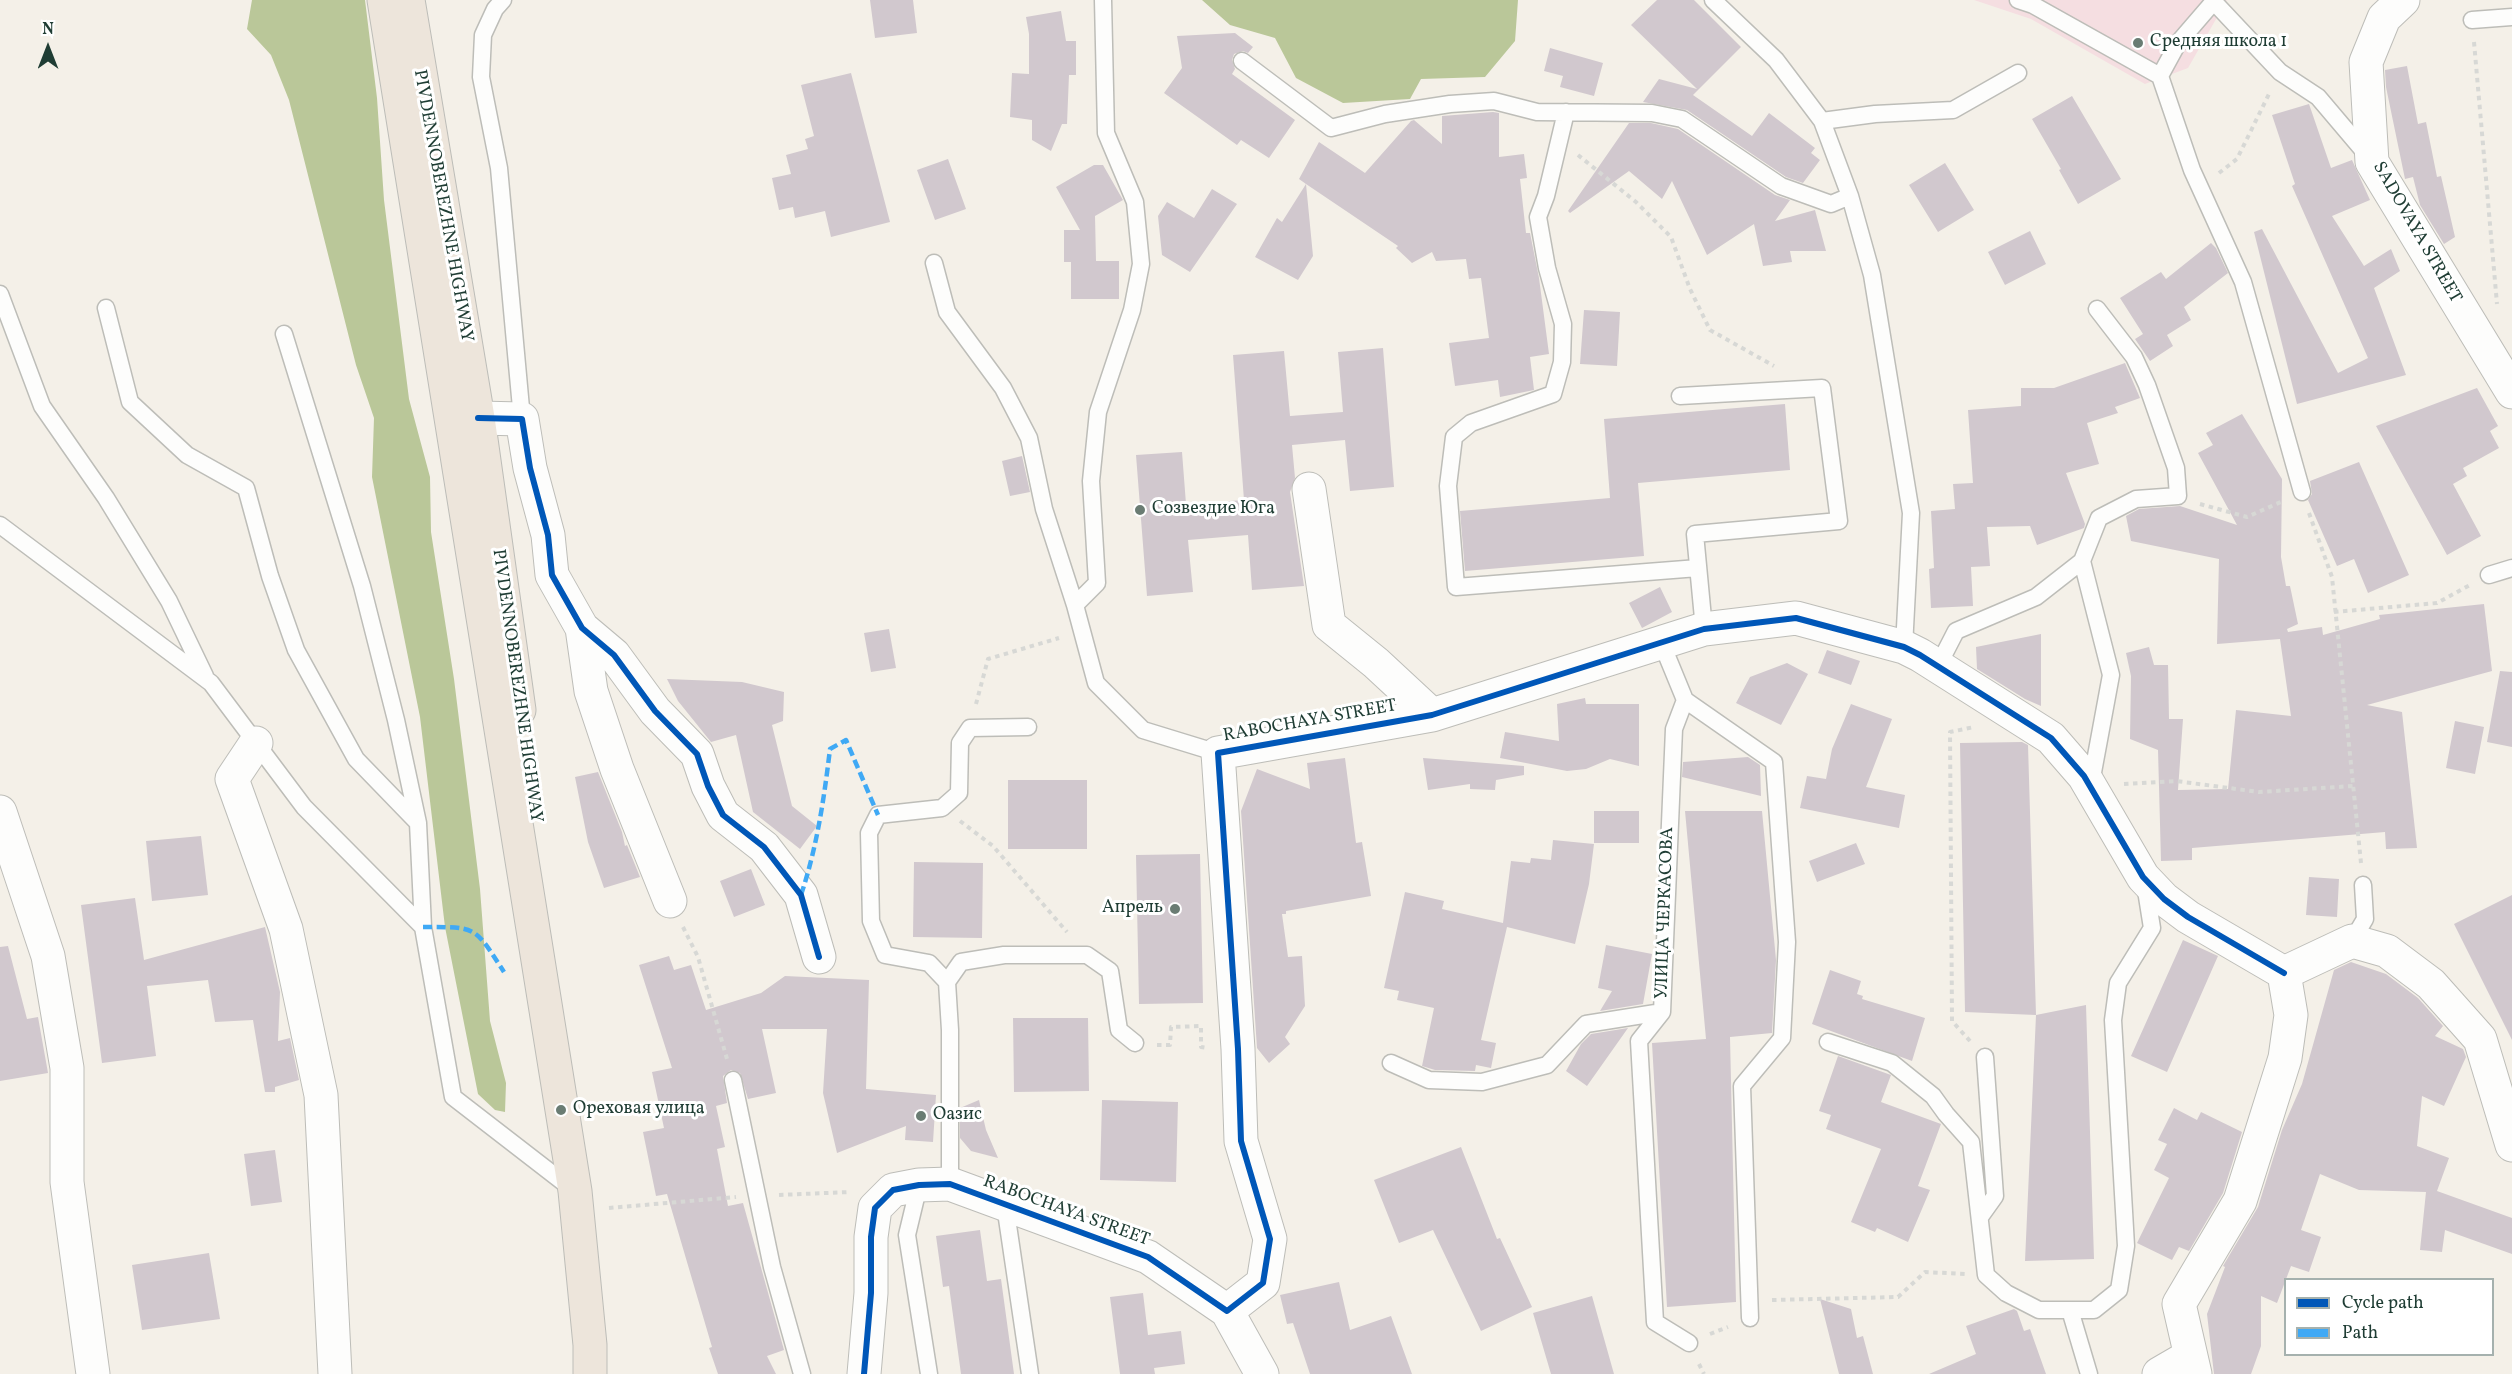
<!DOCTYPE html>
<meta charset="utf-8">
<style>
body{margin:0}
#map{position:relative;width:2512px;height:1374px;overflow:hidden;background:#f4f0e8;font-family:Vollkorn,serif}
canvas{display:block}
.legend{position:absolute;left:2284px;top:1278px;width:210px;height:78px;box-sizing:border-box;background:#fff;border:2px solid #a5b1ae;margin:0;padding:8px 10px;list-style:none;font-size:18px;color:#1f3d34}
.legend li{display:flex;align-items:center;gap:12px;height:30px}
.legend b{width:30px;border:2px solid #a5b1ae}
.north{position:absolute;left:18px;top:18px;width:60px;height:60px;-webkit-text-stroke:4px #fff;paint-order:stroke;rotate:0deg;font-size:16px;font-weight:700;line-height:24px;text-align:center;color:#1f3d34}
.north::after{content:'';display:block;margin:auto;width:21px;height:27px;background:#1f3d34;clip-path:polygon(50% 0,100% 100%,50% 72%,0 100%)}
</style>
<div id="map">
<canvas width="2512" height="1374"></canvas>
<ul class="legend">
<li><b style="height:8px;background:#0057b8"></b>Cycle path</li>
<li><b style="height:8px;background:#3fa9f5"></b>Path</li>
</ul>
<div class="north">N</div>
</div>
<script>
const c = document.querySelector('canvas').getContext('2d');
c.lineJoin = 'round';
function fillPath(path, color) {
  c.fillStyle = color;
  c.fill(path, 'evenodd');
}
function strokePath(path, color, width, dash) {
  c.strokeStyle = color;
  c.lineWidth = width;
  c.lineCap = dash ? 'butt' : 'round';
  c.setLineDash(dash || []);
  c.stroke(path);
}
function write(font, color, halo, rows, align = 'center') {
  c.font = font + ' Vollkorn,serif';
  c.lineWidth = 6;
  c.setLineDash([]);
  c.textBaseline = 'middle';
  c.strokeStyle = halo;
  c.fillStyle = color;
  for (const [text, x, y, turn = 0] of rows) {
    c.save();
    c.translate(x, y);
    c.rotate((+turn || 0) * Math.PI / 180);
    c.textAlign = isNaN(turn) ? turn : align;
    if (halo) c.strokeText(text, 0, 0);
    c.fillText(text, 0, 0);
    c.restore();
  }
}
fillPath(new Path2D(`
 M1974,0H2227L2188,68L2145,84L2031,19Z`), '#f5dee1');
fillPath(new Path2D(`
 M252,0H365L377,98L384,200L409,399L430,477L431,532L454,679L480,889L490,1021L506,1083L505,1112L495,1110L478,1094L445,927L420,717L372,477L374,418L356,365L289,100L271,55L247,29Z
 M1202,0H1518L1515,41L1485,77L1421,79L1410,99L1343,103L1296,78L1275,38L1230,25Z`), '#bac799');
fillPath(new Path2D(`
 M870,0H913L917,33L875,38Z
 M1657,0H1694L1741,47L1693,95L1752,136L1769,113L1815,148L1811,153L1820,160L1803,183L1786,177L1687,110L1643,102L1659,79L1697,89L1631,25Z
 M1061,11L1066,41H1076V75H1069L1067,124H1062L1051,151L1032,140V120L1010,117L1012,73L1029,74V34L1026,17Z
 M1235,33L1253,47L1248,53L1243,51L1234,54L1232,60L1235,69L1232,74L1295,120L1269,158L1241,140L1237,145L1164,93L1182,68L1177,36Z
 M1550,48L1603,63L1594,96L1560,87L1563,76L1544,71Z
 M2407,66L2418,124L2426,122L2437,177L2441,176L2455,237L2444,244L2420,205L2413,177L2405,179L2386,87L2385,70Z
 M851,73L890,222L831,237L825,211L795,218L793,207L779,210L772,178L791,174L786,155L808,149L805,139L814,136L801,85Z
 M2072,96L2121,179L2078,204L2059,170L2061,169L2032,119Z
 M2309,104L2331,168L2352,160L2370,200L2332,216L2364,266L2391,249L2400,271L2374,288L2406,375L2297,404L2254,232L2262,229L2338,373L2368,358L2292,186L2295,184L2272,115Z
 M1493,112L1499,113V157L1524,154L1527,178L1520,179L1526,233H1530L1539,278L1549,354L1530,357L1534,390L1500,397L1498,380L1455,386L1449,343L1489,338L1481,278L1469,279L1466,259L1436,261L1432,252L1412,263L1396,248L1398,246L1306,184L1313,256L1298,280L1255,257L1277,218L1282,222L1306,184L1299,179L1319,142L1365,173L1411,121L1414,120L1442,144V116Z
 M1629,123H1651L1678,129L1775,195L1790,200L1775,221L1815,210L1826,251H1790L1792,262L1763,266L1754,224L1707,255L1672,181L1662,199L1629,171L1570,213L1568,211Z
 M948,159L966,209L935,220L917,170Z
 M1945,163L1974,210L1938,232L1909,185Z
 M1094,165H1103L1123,200L1095,216L1096,261H1119V299H1071V262H1064V230H1080L1056,187Z
 M1212,189L1237,204L1190,272L1162,255L1158,216L1167,202L1194,218Z
 M2030,231L2046,264L2005,285L1988,252Z
 M2211,243L2216,248L2228,273L2184,307L2191,320L2167,335L2173,346L2150,361L2135,339L2143,334L2120,298L2161,272L2166,279Z
 M1584,310L1620,312L1617,366L1580,364Z
 M1383,348L1394,487L1350,491L1345,440L1292,445L1295,478L1290,492L1304,586L1252,590L1248,535L1188,540L1193,592L1147,596L1136,455L1182,452L1186,504L1244,500L1233,355L1284,351L1290,416L1343,412L1338,352Z
 M2125,363L2140,398L2115,407L2118,413L2087,423L2099,464L2066,473L2085,524L2084,528L2037,545L2030,526L1987,527L1990,566L1971,567L1973,606L1931,608L1929,569L1934,568L1931,511L1955,509L1953,484L1973,483L1968,410L2021,406V388H2054Z
 M2477,388L2498,426L2490,431L2499,448L2463,468L2467,476L2453,484L2481,536L2447,555L2376,426Z
 M1785,404L1790,470L1638,483L1644,556L1465,571L1460,511L1610,498L1604,419Z
 M2242,414L2282,479L2281,557L2286,586H2290L2298,624L2287,629L2288,632L2322,627L2323,635L2380,619L2379,615L2484,604L2492,671L2367,705L2402,712L2417,848L2386,849L2385,832L2192,848V860L2161,861L2158,750L2130,739L2131,676L2126,653L2149,647L2154,665H2168L2169,719H2183L2178,790L2228,789L2236,710L2291,716L2280,639L2217,644L2219,559L2131,541L2126,516L2139,509L2180,506L2237,525L2198,453L2213,445L2206,433Z
 M1022,456L1030,492L1010,496L1002,461Z
 M2359,462L2409,575L2368,593L2354,559L2337,566L2308,500L2312,494L2310,481Z
 M1660,587L1672,612L1642,628L1629,603Z
 M889,629L896,668L871,672L864,633Z
 M2041,634V706L2025,699L1977,669L1976,647Z
 M1827,650L1860,661L1851,685L1818,673Z
 M1787,663L1808,674L1781,725L1736,703L1750,677Z
 M2500,671L2512,672V747L2487,742Z
 M667,679L742,682L784,692L783,721L772,725L792,806L817,826L800,849L753,812L736,735L711,742L678,701Z
 M1585,698L1586,704H1639V766L1610,759L1586,769L1567,771L1500,758L1505,732L1559,741L1557,704Z
 M1851,704L1892,719L1866,787L1905,795L1899,828L1800,808L1807,776L1826,779L1832,749Z
 M2455,721L2484,727L2475,774L2446,768Z
 M2022,742L2028,745L2036,1015L2086,1005L2094,1259L2025,1261L2036,1015L1965,1012L1960,743Z
 M1748,757L1760,765L1761,796L1682,777L1683,762Z
 M1345,758L1356,843L1362,842L1371,896L1286,911V914H1282L1288,957L1302,956L1305,1006L1285,1037L1290,1044L1269,1063L1257,1048L1241,811L1257,769L1310,789L1307,763Z
 M1423,758L1524,766V775L1496,780L1495,790L1470,789V784L1428,790Z
 M598,772L622,832L625,846L627,845L640,877L604,888L588,842L575,777Z
 M1008,780H1087V849H1008Z
 M1594,811H1639V843H1594Z
 M1685,811H1762L1776,960L1772,1033L1730,1037L1736,1302L1667,1307L1652,1043L1706,1039Z
 M201,836L208,895L152,901L146,841Z
 M1553,840L1594,844L1589,884L1575,944L1507,927L1481,1040L1496,1043L1491,1068L1476,1065L1475,1071L1435,1070L1422,1066L1434,1008L1397,1000L1399,991L1384,988L1405,892L1444,901L1442,909L1503,923L1511,861L1530,863L1531,858L1551,860Z
 M1856,843L1865,864L1817,882L1809,861Z
 M1200,854L1203,1003L1139,1004L1136,855Z
 M914,862L983,863L982,938L913,937Z
 M751,869L765,905L734,917L720,881Z
 M2309,877L2339,879L2337,917L2306,915Z
 M2512,895V1040L2454,924Z
 M135,898L144,960L265,927L280,992L278,1041L290,1038L299,1080L275,1087V1092H265L253,1020L215,1022L208,980L147,986L156,1056L102,1063L81,905Z
 M2183,940L2218,956L2167,1072L2131,1056Z
 M1606,945L1652,954L1643,1004L1600,1011L1612,991L1598,988Z
 M8,946L27,1019L38,1017L48,1073L0,1081V947Z
 M669,956L674,970L691,965L706,1010L761,993L785,976L869,980L866,1089L936,1095L933,1142L905,1140L906,1126L837,1153L823,1093L827,1029H762L776,1093L748,1099L740,1073L731,1070L723,1076L727,1103L716,1106L725,1147L717,1149L728,1206L743,1203L784,1350L767,1356L776,1374H718L709,1348L712,1347L667,1194L656,1196L643,1132L664,1128L652,1072L672,1068L639,965Z
 M2351,962L2386,974L2418,998L2443,1026L2435,1036L2463,1049L2466,1057L2444,1106L2422,1096L2417,1146L2449,1158L2437,1191L2512,1218V1254L2445,1230L2442,1252L2420,1250L2426,1192L2359,1190L2320,1174L2301,1230L2321,1237L2309,1272L2291,1266L2277,1303L2261,1296V1346L2251,1374H2214L2207,1314L2225,1267L2223,1266L2258,1207L2282,1130L2302,1084L2334,970Z
 M1830,970L1861,981L1857,994L1863,996L1862,999L1925,1018L1912,1061L1812,1024Z
 M1013,1018H1088L1089,1091L1014,1092Z
 M1628,1028L1587,1086L1566,1071L1581,1044L1591,1034Z
 M1838,1056L1891,1075L1881,1102L1941,1124L1918,1186L1930,1190L1908,1242L1877,1228L1875,1232L1851,1222L1881,1149L1826,1129L1831,1115L1819,1111Z
 M979,1100L986,1130L998,1158L971,1151L960,1138V1108Z
 M1102,1100L1178,1102L1176,1182L1100,1180Z
 M2174,1108L2197,1120L2201,1112L2242,1132L2223,1193L2189,1251L2179,1247L2172,1260L2137,1243L2169,1178L2154,1170L2167,1144L2158,1140Z
 M1461,1147L1497,1239L1500,1238L1532,1307L1481,1331L1433,1230L1399,1243L1374,1180Z
 M275,1150L282,1202L251,1206L244,1154Z
 M980,1230L987,1281L1001,1279L1014,1374H961L949,1286L943,1287L936,1236Z
 M209,1253L220,1319L142,1330L132,1265Z
 M1339,1282L1350,1330L1391,1316L1412,1374H1310L1293,1323L1287,1324L1280,1295Z
 M1143,1293L1148,1335L1181,1331L1185,1364L1154,1368L1155,1374H1120L1110,1297Z
 M1592,1296L1614,1374H1551L1533,1313Z
 M1820,1299L1851,1309L1857,1338L1863,1336L1873,1374H1839Z
 M2014,1309L2017,1311L2024,1331L2030,1329L2046,1374H1929L1976,1354L1966,1326Z`), '#d1c8ce');
const service = new Path2D(`
 M503,0L495,9L483,35L481,77L499,168L522,419
 M1103,0L1106,133L1135,202L1141,264L1132,310L1098,412L1091,481L1097,583L1075,605L1096,683L1143,730L1218,753
 M1713,0L1776,60L1822,121L1850,196L1872,275L1911,513L1904,647
 M2018,0L2033,5L2160,76L2192,170L2243,282L2302,492
 M2215,3L2280,72L2318,97L2368,156
 M2472,20L2512,17
 M1242,61L1331,128L1385,114L1450,104L1494,101L1537,112L1652,113L1682,119L1781,186L1831,204L1850,196
 M2160,76L2178,43L2215,0
 M1566,112L1546,196L1538,217L1547,268L1563,324L1562,362L1553,394L1471,423L1454,437L1448,486L1456,587L1698,568
 M1822,121L1875,114L1953,110L2018,73
 M934,263L947,312L1003,388L1029,438L1044,509L1075,605
 M0,294L42,406L106,498L169,601L205,676
 M106,308L130,402L187,455L246,488L270,576L296,650L356,759L418,823
 M284,334L362,586L396,720L418,823L423,927
 M1680,396L1822,388L1839,521L1695,534L1704,629
 M0,525L211,683L304,807L423,927L453,1097L572,1189
 M2082,561L2111,675L2091,783
 M2489,575L2512,568
 M1662,644L1685,700L1674,729L1662,1012L1639,1041L1655,1322L1689,1343
 M1938,666L1956,631L2036,597L2082,561L2099,518L2136,499L2178,496L2176,468L2147,385L2134,357L2097,309
 M1685,700L1774,762L1787,942L1782,1038L1742,1086L1750,1318
 M2352,941L2365,919L2363,885
 M947,982L961,962L1004,955H1087L1110,971L1119,1030L1135,1043
 M1828,1042L1892,1063L1933,1096L1946,1114L1971,1142L1986,1275L2006,1293L2039,1310H2094L2119,1290L2126,1246L2113,1020L2118,983L2152,928L2145,884
 M1391,1063L1429,1080L1482,1082L1547,1065L1586,1024L1662,1012
 M733,1080L772,1267L802,1374
 M950,1184V1030L947,982L929,963L885,955L871,921L869,833L878,815L942,808L959,793L960,743L970,728L1028,727
 M919,1185L907,1235L929,1374
 M1005,1205L1030,1374
 M1980,1217L1995,1196L1985,1057
 M2070,1310L2089,1374`);
const minor = new Path2D(`
 M2403,0L2384,18L2366,62L2372,162L2512,392
 M478,418L522,419L530,468L548,535L552,575L582,628L614,655L655,711L697,754L708,786L723,815L764,847L801,895L819,957
 M1309,489L1329,625L1376,663L1432,715
 M582,628L591,691L617,769L670,901
 M256,743L232,779L286,929L321,1095L335,1374
 M0,812L48,956L67,1068V1182L93,1374
 M2284,973L2352,941L2387,951L2431,984L2480,1039L2512,1145
 M1227,1311L1262,1374
 M864,1374L871,1293V1237L875,1208L893,1190L919,1185L950,1184L1148,1257L1227,1311L1263,1283L1270,1239L1241,1141L1238,1049L1218,753L1432,715L1704,629L1796,618L1904,647L1920,655L2051,738L2084,776L2143,877L2164,899L2188,917L2284,973
 M2159,1374L2190,1356
 M2195,1374L2179,1304L2240,1201L2285,1058L2291,1015L2284,973`);
const trunk = new Path2D(`
 M384,0L575,1191L590,1345V1374
 M408,0L478,418L519,710`);
strokePath(service, '#bdbdb8', 19);
strokePath(minor, '#bdbdb8', 35);
strokePath(trunk, '#bdbdb8', 35);
strokePath(new Path2D(`
 M2474,42L2497,304
 M1578,155L1636,202L1671,237L1690,289L1710,330L1774,366
 M2219,173L2237,159L2270,92
 M2200,504L2247,517L2283,501
 M2309,513L2332,577L2361,863
 M2334,612L2437,603L2470,585
 M976,704L988,659L1059,638
 M2124,784L2176,781L2259,792L2353,786
 M960,821L993,846L1067,932
 M683,927L698,957L727,1059
 M1970,1041L1952,1021L1950,732L1974,727
 M1157,1045H1170L1171,1027L1201,1026V1047L1207,1048
 M779,1195L850,1192
 M609,1208L736,1197
 M1772,1300L1898,1297L1925,1272L1965,1274
 M1710,1334L1728,1327
 M1699,1364L1704,1374`), '#d7d8d5', 4, [4.5, 4.5]);
strokePath(service, '#fdfdfc', 16);
strokePath(minor, '#fdfdfc', 33);
strokePath(trunk, '#ede5db', 33);
strokePath(new Path2D(`
 M801,895C817,847 824,799 830,749L846,740L878,815
 M423,927C478,927 474,926 504,972`), '#3fa9f5', 4.5, [9, 4.5]);
strokePath(new Path2D(`
 M478,418L522,419L530,468L548,535L552,575L582,628L614,655L655,711L697,754L708,786L723,815L764,847L801,895L819,957
 M864,1374L871,1293V1237L875,1208L893,1190L919,1185L950,1184L1148,1257L1227,1311L1263,1283L1270,1239L1241,1141L1238,1049L1218,753L1432,715L1704,629L1796,618L1904,647L1920,655L2051,738L2084,776L2143,877L2164,899L2188,917L2284,973`), '#0057b8', 6);
for (const [x, y, r, color] of [
 [2138,43,6,"#6a7c73"],
 [1140,510,6,"#6a7c73"],
 [1175,909,6,"#6a7c73"],
 [561,1110,6,"#6a7c73"],
 [921,1116,6,"#6a7c73"]
]) {
  const dot = new Path2D();
  dot.arc(x, y, r, 0, 2 * Math.PI);
  c.fillStyle = color;
  c.fill(dot);
  strokePath(dot, '#fff', 2);
}
write('18px', '#1f3d34', '#fff', [
 ["Средняя школа 1",2150,43],
 ["Созвездие Юга",1152,510],
 ["Апрель",1163,909,"right"],
 ["Ореховая улица",573,1110],
 ["Оазис",933,1116]
], 'left');
write('18px', '#1f3d34', '#fff', [
 ["PIVDENNOBEREZHNE HIGHWAY",442,206,80],
 ["SADOVAYA STREET",2416,233,60],
 ["PIVDENNOBEREZHNE HIGHWAY",516,686,82],
 ["RABOCHAYA STREET",1310,722,-10],
 ["УЛИЦА ЧЕРКАСОВА",1666,913,-88],
 ["RABOCHAYA STREET",1066,1212,20]
]);
</script>
